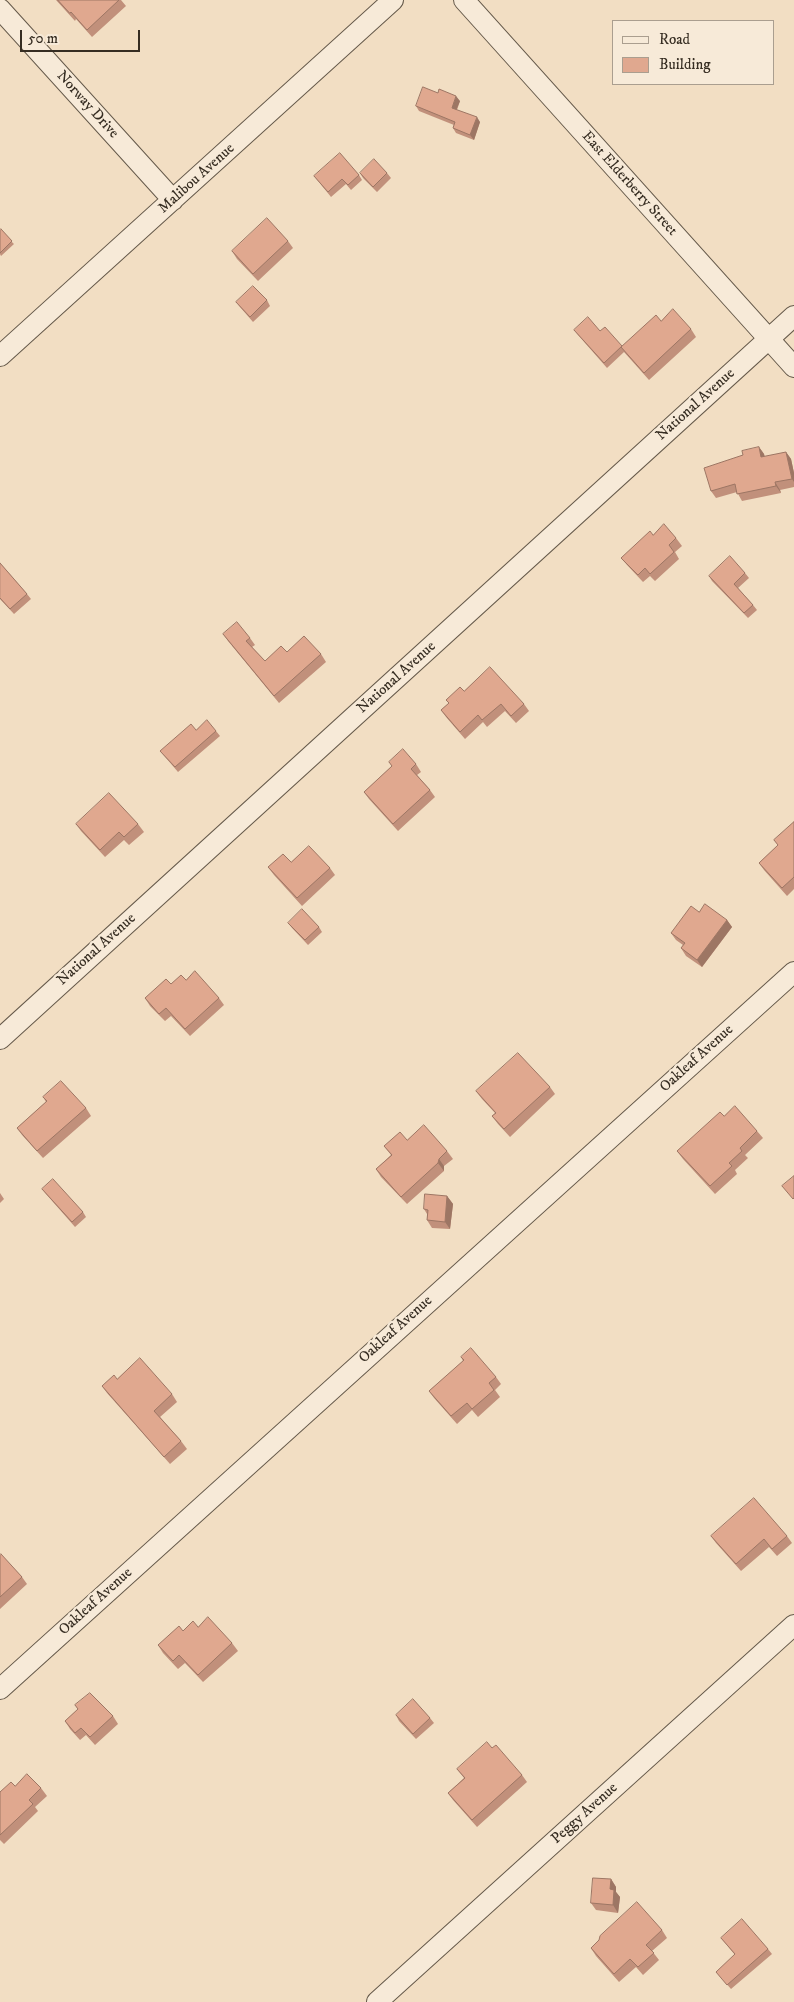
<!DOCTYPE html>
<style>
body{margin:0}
#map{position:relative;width:794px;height:2002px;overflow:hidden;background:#f2dec3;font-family:"IM FELL DW Pica",serif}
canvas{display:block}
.legend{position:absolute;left:612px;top:20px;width:162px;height:65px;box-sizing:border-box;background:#f7ead8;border:1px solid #aa9e8f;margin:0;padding:6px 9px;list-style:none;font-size:15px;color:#362d22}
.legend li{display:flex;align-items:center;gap:10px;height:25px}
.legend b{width:25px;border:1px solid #aa9e8f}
.scale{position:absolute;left:20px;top:30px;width:120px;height:22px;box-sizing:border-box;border:2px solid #362d22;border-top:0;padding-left:6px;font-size:15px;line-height:18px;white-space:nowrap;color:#362d22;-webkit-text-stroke:4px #f7ead8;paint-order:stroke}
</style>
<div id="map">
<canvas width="794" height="2002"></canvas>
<ul class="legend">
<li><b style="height:6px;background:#f7ead8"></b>Road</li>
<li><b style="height:14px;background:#e0a88f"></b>Building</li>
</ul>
<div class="scale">50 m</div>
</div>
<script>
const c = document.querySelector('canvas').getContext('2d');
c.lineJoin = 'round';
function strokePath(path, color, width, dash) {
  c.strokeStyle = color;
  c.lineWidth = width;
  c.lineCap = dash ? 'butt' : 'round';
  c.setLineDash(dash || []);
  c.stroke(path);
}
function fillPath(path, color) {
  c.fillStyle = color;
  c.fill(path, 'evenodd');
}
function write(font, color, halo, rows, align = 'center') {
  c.font = font + ' "IM FELL DW Pica",serif';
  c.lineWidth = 4.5;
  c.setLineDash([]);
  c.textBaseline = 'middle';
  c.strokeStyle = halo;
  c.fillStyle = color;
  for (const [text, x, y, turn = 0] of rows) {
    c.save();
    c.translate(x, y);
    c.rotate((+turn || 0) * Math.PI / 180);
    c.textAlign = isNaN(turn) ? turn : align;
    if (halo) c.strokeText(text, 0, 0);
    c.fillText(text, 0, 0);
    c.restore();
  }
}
const minor = new Path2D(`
 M464,0L794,367
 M0,9L173,200
 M0,356L393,0
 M0,1039L794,316
 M0,1689L794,972
 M377,2002L794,1625`);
strokePath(minor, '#65594a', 22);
strokePath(minor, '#f7ead8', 20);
fillPath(new Path2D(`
 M56,0H121L126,6L92,37L76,19L75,21Z
 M460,101L457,110L480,122L474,140L456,133L453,128L454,125L419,111L416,106Z
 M360,173H387L391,178L377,192L363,178Z
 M359,175L362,180L351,190L346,184L331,197L314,176Z
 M0,230L14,244L1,256L0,254Z
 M288,241L293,248L258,281L237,259L232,251Z
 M267,300L270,306L253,322L240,307L236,302Z
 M661,321L691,329L696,337L649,380L624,352L607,368L578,335L574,330L600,331L622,346Z
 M759,447L764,454L765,457L786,452L791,459L794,473V487L780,490L781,493L742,501L737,492L716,498L711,491L743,455Z
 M653,535L676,538L682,546L675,552L679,559L655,581L650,576L643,582L627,565L621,558Z
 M0,563L27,594L31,599L14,614L0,599Z
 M745,573L749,578L738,588L753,605L757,610L748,618L712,581L709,576Z
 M223,634L250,638L255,645L252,647L265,661L287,652L321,654L326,662L279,703L228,641Z
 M464,691L524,704L529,711L516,723L505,711L487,727L483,722L465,739L446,717L441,710L449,703L446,700Z
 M196,730L216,731L220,736L178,772L160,751Z
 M389,762L416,764L421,772L417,775L430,790L435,797L398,831L369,799L364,792L392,766Z
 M794,822V889L787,896L764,870L759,863L778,845L774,840Z
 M76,824H138L144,832L129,845L124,840L105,857L81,831Z
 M291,862L330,868L335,875L302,906L274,875L268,867Z
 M699,912L727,920L732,927L702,967L686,956L681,948L683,945L676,940L671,933Z
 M288,923L319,927L322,932L308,945L292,928Z
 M186,980L219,998L224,1005L190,1036L171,1016L165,1021L150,1006L145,998L171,984Z
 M550,1087L555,1094L510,1137L498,1124L492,1116L495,1113L482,1099L476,1091Z
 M43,1097L86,1108L91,1116L43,1158L22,1135L17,1128L46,1102Z
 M724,1116L757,1131L763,1138L745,1155L748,1158L735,1170L737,1174L715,1194L683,1159L677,1151Z
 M407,1140L447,1151L453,1159L444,1166V1171L407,1204L381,1177L376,1169L391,1155L384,1146Z
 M42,1189L83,1212L86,1217L75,1227L46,1194Z
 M0,1193L4,1199L0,1203Z
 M447,1196L453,1204L450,1229L432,1228L427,1220V1214L424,1209Z
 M461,1357L496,1377L501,1384L495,1390L500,1397L478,1417L472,1410L457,1424L434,1398L429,1391L463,1361Z
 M117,1379L172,1394L177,1402L160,1417L181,1441L187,1449L170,1464L107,1393L102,1386Z
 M711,1536H787L792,1543L777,1556L769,1547L741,1571L716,1543Z
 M0,1555L22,1577L27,1584L0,1609Z
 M198,1627L232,1643L238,1651L203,1682L185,1663L178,1669L163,1653L158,1645L183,1631Z
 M75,1705L113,1716L118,1724L95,1745L86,1735L80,1740L70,1729L65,1721L78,1709Z
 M396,1715L430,1718L434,1723L416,1739L399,1721Z
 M492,1748L522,1775L527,1782L477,1827L453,1800L448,1793L464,1778L457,1769Z
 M15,1786L41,1788L47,1796L35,1807L38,1811L4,1844L0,1840V1792Z
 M611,1879L616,1887V1892L620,1897L618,1913L596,1910L591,1903Z
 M662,1930L667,1938L652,1951L659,1960L643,1975L636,1967L619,1982L596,1956L591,1948Z
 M721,1938L768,1949L772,1954L731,1989L716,1972L735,1955Z`), '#c1907b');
fillPath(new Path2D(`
 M456,96L460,101L455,113L452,108Z
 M477,117L480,122L474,140L470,135Z
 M759,447L764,454L766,464L761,457Z
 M786,452L791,459L794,473V482L792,479Z
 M775,482L780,490L781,493L776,486Z
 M727,920L732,927L702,967L697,960Z
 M439,1159L444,1166V1171L438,1163Z
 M447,1196L453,1204L450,1229L445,1222Z
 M611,1879L616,1887V1892L620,1897L618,1913L613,1905L610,1889Z`), '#9d7664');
const building = new Path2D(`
 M58,0H119L87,30L71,12L70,13Z
 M423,87L438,93L439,89L456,96L452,108L477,117L470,135L453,128L455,122L416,106Z
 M340,153L359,175L348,185L342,179L328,192L314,176Z
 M374,159L387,173L373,187L360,173Z
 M267,218L288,241L253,274L232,251Z
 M1,229L12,241L0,253V230Z
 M253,286L267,300L250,317L236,302Z
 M673,309L691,329L644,373L621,347L656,315L661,321Z
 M588,317L600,331L605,327L622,346L604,363L574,330Z
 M759,447L761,457L786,452L792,479L775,482L776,486L737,494L735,484L711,491L704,468L743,455L742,451Z
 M664,524L676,538L669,545L674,552L650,574L645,568L638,575L621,558L650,531L653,535Z
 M730,556L745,573L734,584L753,605L744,613L709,576Z
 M0,563L27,594L10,609L0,598Z
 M237,622L250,638L246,641L265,661L281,646L287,652L304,636L321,654L274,696L223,634Z
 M490,667L524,704L511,716L501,704L482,720L478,715L460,732L441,710L449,703L446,700L460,687L464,691Z
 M207,720L216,731L175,767L160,751L191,724L196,730Z
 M403,749L416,764L411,769L430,790L393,824L364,792L392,766L389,762Z
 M109,793L138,824L124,837L119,832L100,850L76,824Z
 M794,822V877L782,888L759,863L778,845L774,840Z
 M309,846L330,868L297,898L268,867L283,854L291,862Z
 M705,904L727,920L697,960L681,948L685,943L671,933L691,906L699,912Z
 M302,909L319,927L305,940L288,923Z
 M195,971L219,998L185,1029L166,1008L159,1014L145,998L166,979L171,984L181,975L186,980Z
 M518,1053L550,1087L504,1129L492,1116L496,1113L476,1091Z
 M61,1081L86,1108L37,1151L17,1128L47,1101L43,1097Z
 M735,1106L757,1131L740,1148L742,1151L729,1163L732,1166L710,1186L677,1151L720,1112L724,1116Z
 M424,1125L447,1151L439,1159L438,1163L401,1197L376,1169L392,1155L384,1146L400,1132L407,1140Z
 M794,1176V1198L793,1199L782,1186Z
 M53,1179L83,1212L72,1222L42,1189Z
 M425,1194L447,1196L445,1222L427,1220L428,1210L424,1209Z
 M471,1348L496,1377L489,1383L494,1390L472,1409L467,1403L451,1416L429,1391L464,1360L461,1357Z
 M140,1358L172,1394L154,1411L181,1441L164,1457L102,1386L114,1375L117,1379Z
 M754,1498L787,1536L772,1549L764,1539L736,1564L711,1536Z
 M1,1554L22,1577L0,1597V1555Z
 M208,1617L232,1643L198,1675L179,1655L173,1661L158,1645L179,1626L183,1631L193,1621L198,1627Z
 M90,1693L113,1716L90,1737L81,1728L75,1733L65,1721L78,1709L75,1705Z
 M413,1699L430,1718L413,1734L396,1715Z
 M487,1742L492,1748L496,1745L522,1775L472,1820L448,1793L465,1778L457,1769Z
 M27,1774L41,1788L29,1800L33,1804L0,1835V1792L11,1782L15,1786Z
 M593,1878L611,1879L610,1889L614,1890L613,1905L591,1903Z
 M637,1902L662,1930L646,1945L654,1953L638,1967L630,1959L614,1974L591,1948L599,1940L600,1936Z
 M742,1919L768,1949L727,1985L716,1972L735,1954L721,1938Z`);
fillPath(building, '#e0a88f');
strokePath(building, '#9d7664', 1);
write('15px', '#362d22', '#f7ead8', [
 ["Norway Drive",87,105,48],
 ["Malibou Avenue",197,179,-42],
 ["East Elderberry Street",629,184,48],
 ["National Avenue",696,405,-42],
 ["National Avenue",397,678,-42],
 ["National Avenue",97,950,-42],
 ["Oakleaf Avenue",697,1059,-42],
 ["Oakleaf Avenue",396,1330,-42],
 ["Oakleaf Avenue",96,1602,-42],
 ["Peggy Avenue",585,1814,-42]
]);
</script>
